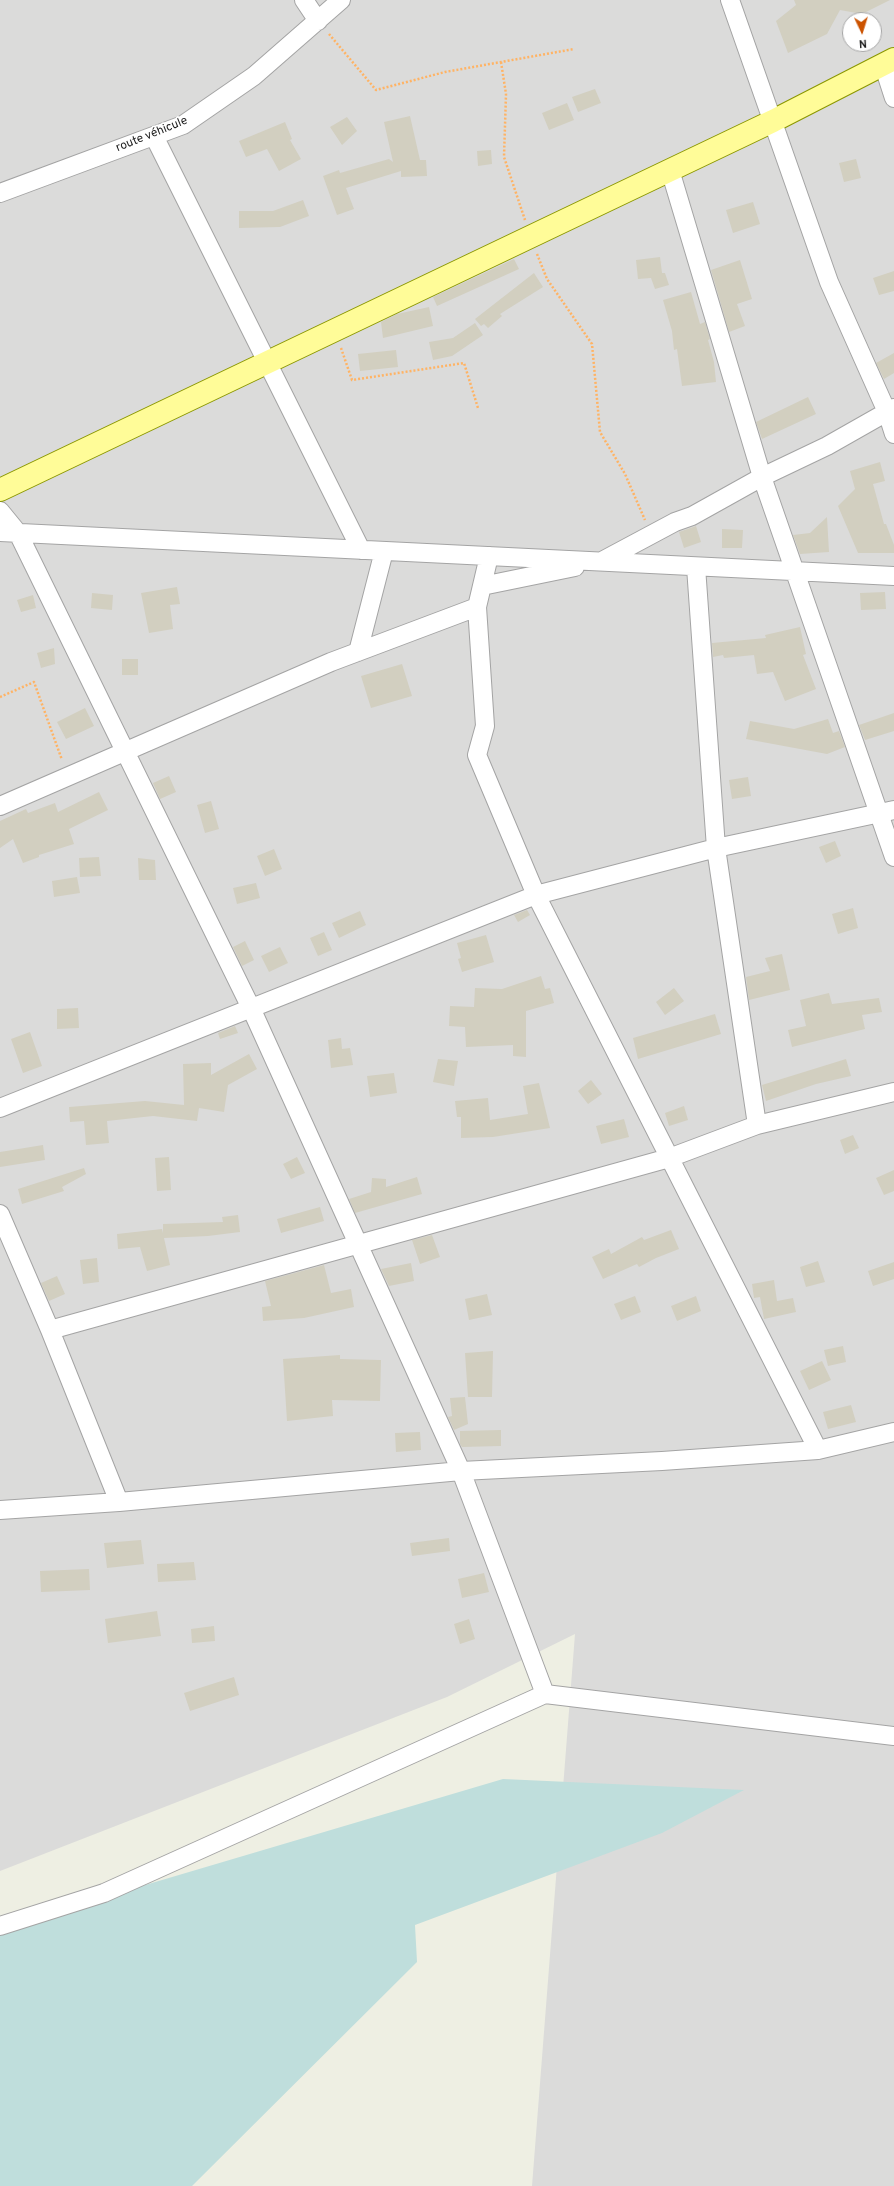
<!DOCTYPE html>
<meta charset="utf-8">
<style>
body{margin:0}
#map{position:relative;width:894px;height:2186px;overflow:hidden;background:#eeefe3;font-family:Overpass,sans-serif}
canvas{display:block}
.north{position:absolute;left:842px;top:12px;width:40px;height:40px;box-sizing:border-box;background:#fff;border:1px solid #a5a5a5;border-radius:50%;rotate:176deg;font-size:11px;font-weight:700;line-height:16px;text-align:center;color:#1d1d1d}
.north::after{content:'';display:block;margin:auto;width:14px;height:18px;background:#cb5200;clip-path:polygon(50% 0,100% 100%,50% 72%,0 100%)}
</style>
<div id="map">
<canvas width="894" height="2186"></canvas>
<div class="north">N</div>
</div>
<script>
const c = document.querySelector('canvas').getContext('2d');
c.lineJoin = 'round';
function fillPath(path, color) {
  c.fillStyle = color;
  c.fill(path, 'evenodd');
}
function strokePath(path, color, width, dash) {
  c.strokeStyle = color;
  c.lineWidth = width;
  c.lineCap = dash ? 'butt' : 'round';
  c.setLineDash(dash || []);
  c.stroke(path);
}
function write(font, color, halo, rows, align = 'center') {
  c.font = font + ' Overpass,sans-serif';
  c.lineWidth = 3;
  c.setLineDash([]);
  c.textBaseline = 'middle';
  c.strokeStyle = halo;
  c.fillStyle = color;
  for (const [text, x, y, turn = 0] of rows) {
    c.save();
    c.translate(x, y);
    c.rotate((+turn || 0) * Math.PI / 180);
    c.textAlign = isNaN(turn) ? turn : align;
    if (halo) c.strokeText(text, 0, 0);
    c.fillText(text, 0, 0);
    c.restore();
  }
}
fillPath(new Path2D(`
 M0,0H894V2186H532L575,1634L447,1697L0,1871ZM850,20H874V44H850Z`), '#dbdbda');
fillPath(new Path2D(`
 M503,1779L744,1790L662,1833L415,1925L417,1962L192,2186H0V1928Z`), '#bfdedc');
fillPath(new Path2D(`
 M794,0H890L862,14L840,10L827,34L788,53L776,21L796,5Z
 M595,89L601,103L578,112L572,97Z
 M567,103L574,120L549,130L542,113Z
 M410,116L420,160H426L427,176L401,177V171L346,188L354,209L337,215L323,176L339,170L340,173L389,159L393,162L384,122Z
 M347,117L357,131L342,145L330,127Z
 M285,122L292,139L290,140L301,159L279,171L267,149L246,157L239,141Z
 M491,150L492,164L478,166L477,151Z
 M856,159L861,178L844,182L839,163Z
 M303,200L309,216L280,227L239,228V211H273Z
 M753,202L760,224L733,233L726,210Z
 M660,257L662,273H665L669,285L655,289L651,278L638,279L636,260Z
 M514,259L519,269L437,306L433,297Z
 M740,260L752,299L737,304L745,326L729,332L711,270Z
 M894,271V291L879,295L873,278Z
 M534,273L543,287L500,314L502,316L488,328L484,324L481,326L475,319Z
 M691,292L700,324L705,322L710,339L708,340L714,362L716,382L682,386L677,349L674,350L672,331L663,300Z
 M429,307L433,326L383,338L381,322L397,314Z
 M475,323L483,335L452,356L433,360L429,342L453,338Z
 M396,350L398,367L360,371L358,354Z
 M894,353V373L884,379L876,363Z
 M808,397L816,414L762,439L756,422Z
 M880,462L885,481L873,484L884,524H886L894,545V553H858L838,506L855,489L850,471Z
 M827,517L829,552L800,554L793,535L810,533Z
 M696,526L701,542L684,548L679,532Z
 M722,529L743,530L742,548H722Z
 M177,587L180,604L170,605L173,629L149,633L141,593Z
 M885,592L886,609L861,610L860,593Z
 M92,593L113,595L112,610L91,608Z
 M33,595L36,608L21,612L17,600Z
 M800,627L806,654L803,655L816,689L785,701L773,672L757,674L754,655L724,658L723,655L713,657L712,643L766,638L765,635Z
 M54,648L55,664L41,668L37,653Z
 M122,659H138V675H122Z
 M402,664L412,696L371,708L361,676Z
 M85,708L94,726L66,739L57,722Z
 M894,713V731L865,740L859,725Z
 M828,719L833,733L839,731L845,747L827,754L746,739L750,721L794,729Z
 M169,776L176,792L160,799L153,783Z
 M748,777L751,796L732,799L729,780Z
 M99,792L108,810L69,829L74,844L39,855V857L23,863L13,839L0,848V821L26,809L28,813L55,803L58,812Z
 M211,801L219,829L205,833L197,805Z
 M835,841L841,856L826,863L819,847Z
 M274,849L282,869L265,876L257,856Z
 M99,857L101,876L80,877L79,858Z
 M138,858L155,860L156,880H139Z
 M77,877L80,893L54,897L52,881Z
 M256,883L260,898L237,904L233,888Z
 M853,908L858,928L838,934L832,914Z
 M527,910L530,915L518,922L514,915Z
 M360,911L366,925L339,938L332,923Z
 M324,932L332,950L318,956L310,938Z
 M486,935L494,962L462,972L458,959L461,958L457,943Z
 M245,941L254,960L242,966L233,947Z
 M280,947L288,963L269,972L261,956Z
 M782,954L790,990L749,1000L746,977L770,971L765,958Z
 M541,976L545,989L550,988L554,1003L526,1011V1057L513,1056V1045L466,1047L465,1027L449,1026L450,1006L474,1007L475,988L502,989Z
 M674,988L684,1001L665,1015L656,1002Z
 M829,993L832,1004L879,998L882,1012L862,1015L865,1029L792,1047L788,1030L806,1026L800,1000Z
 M78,1008L79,1028L57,1029V1009Z
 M715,1014L721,1034L638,1059L633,1038Z
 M235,1026L238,1033L220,1039L218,1033Z
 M30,1032L42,1066L23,1073L11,1039Z
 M341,1038L342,1049L350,1048L353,1065L331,1068L328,1040Z
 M249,1054L257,1069L228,1085L224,1112L199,1108L197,1121L153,1116L107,1121L109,1143L86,1145L84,1121L70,1122L69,1107L145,1101L184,1105L183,1064L211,1063V1075Z
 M438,1059L458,1061L454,1086L433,1082Z
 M846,1059L851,1076L816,1084L766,1101L762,1085Z
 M394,1073L397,1093L370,1097L367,1076Z
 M591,1080L602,1094L588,1104L578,1091Z
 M539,1083L550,1128L493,1137L461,1138V1117H457L455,1101L488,1098L490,1120L528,1114L523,1086Z
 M684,1106L688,1120L669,1126L665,1113Z
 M624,1119L629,1137L601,1144L596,1126Z
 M853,1135L859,1148L845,1154L840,1140Z
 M43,1145L45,1160L0,1167V1152Z
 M169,1157L171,1190L157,1191L155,1158Z
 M297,1157L305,1173L291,1179L283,1164Z
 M84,1168L86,1174L62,1187L64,1191L22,1204L18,1189Z
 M894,1170V1191L884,1195L876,1178Z
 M417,1177L422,1194L355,1213L349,1199L371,1192L372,1178L386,1179V1187Z
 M320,1207L324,1221L281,1233L277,1219Z
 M238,1215L240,1232L208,1236L164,1238L170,1265L147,1271L140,1247L118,1249L117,1234L162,1229L163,1233V1224L223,1222L222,1217Z
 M671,1230L679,1249L656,1258L639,1267L637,1264L603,1279L592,1257L609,1249L611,1254L642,1237L644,1240Z
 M432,1235L440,1257L420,1264L412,1240Z
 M97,1258L99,1282L83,1284L80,1260Z
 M818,1261L825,1282L806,1287L800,1267Z
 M894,1262V1279L873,1286L868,1271Z
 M411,1263L414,1281L389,1286L381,1269Z
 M324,1265L331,1293L351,1289L354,1307L304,1318L263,1321L262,1307L271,1306L265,1281Z
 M57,1276L65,1294L49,1301L41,1283Z
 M774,1280L777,1301L793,1298L796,1312L764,1319L760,1297L754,1298L752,1284Z
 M487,1294L492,1315L469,1320L465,1299Z
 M635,1296L641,1312L621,1320L614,1304Z
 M696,1296L701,1311L677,1321L671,1306Z
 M843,1346L846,1362L828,1366L824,1350Z
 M493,1351L492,1397H468L465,1353Z
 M340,1355V1359L381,1360L380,1401L332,1400L333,1416L287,1421L283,1359Z
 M822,1361L831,1380L809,1390L800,1371Z
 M465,1397L468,1424L454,1430L448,1417L452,1416L450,1398Z
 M851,1405L856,1422L828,1429L823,1412Z
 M501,1430V1446L462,1447L460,1444V1431Z
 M420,1432L421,1450L396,1452L395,1433Z
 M449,1538L450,1551L412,1556L410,1543Z
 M141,1540L144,1564L107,1568L104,1543Z
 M194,1562L196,1580L158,1582L157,1564Z
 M89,1569L90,1590L41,1592L40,1571Z
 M484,1573L489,1592L462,1598L458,1579Z
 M157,1611L161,1636L108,1643L105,1619Z
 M469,1619L475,1639L460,1644L454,1624Z
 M214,1626L215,1641L192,1643L191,1629Z
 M234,1677L239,1695L190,1711L184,1693Z`), '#d2cfc0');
const minor = new Path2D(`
 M304,0L318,21
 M730,0L829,282L887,412L894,434
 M883,64L894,98
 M154,136L361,550
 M670,170L762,477L894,857
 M0,193L183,125L254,76L341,0
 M0,511L18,533L251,1008L461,1471L545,1694
 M0,532L894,576
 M489,556L477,607L485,726L477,755L536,895L818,1450
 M602,561L675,522L692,516L762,477L827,446L894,408
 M696,567L716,848L757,1125
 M482,586L575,567
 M358,652L384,551
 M0,806L331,662L477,607
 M0,1108L536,895L716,848L894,810
 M0,1214L50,1330L119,1502
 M50,1330L669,1158L757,1125L894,1092
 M0,1510L119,1502L461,1471L662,1461L818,1450L894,1432
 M0,1926L104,1893L545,1694L894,1736`);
const major = new Path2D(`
 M0,490L773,121L894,59`);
strokePath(minor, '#a4a4a4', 20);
strokePath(major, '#8b9700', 24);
strokePath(new Path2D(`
 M329,34L376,90L445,72L574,49
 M501,62L506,94L504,157L525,220
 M537,254L547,279L592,344L600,432L625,474L645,520
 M341,348L352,380L464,363L478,408
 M0,697L34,682L62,760`), '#ffb364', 2.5, [2, 2]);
strokePath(minor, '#fff', 18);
strokePath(major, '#fffc98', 22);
write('12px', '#1d1d1d', '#fff', [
 ["route véhicule",152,135,-22]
]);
</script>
